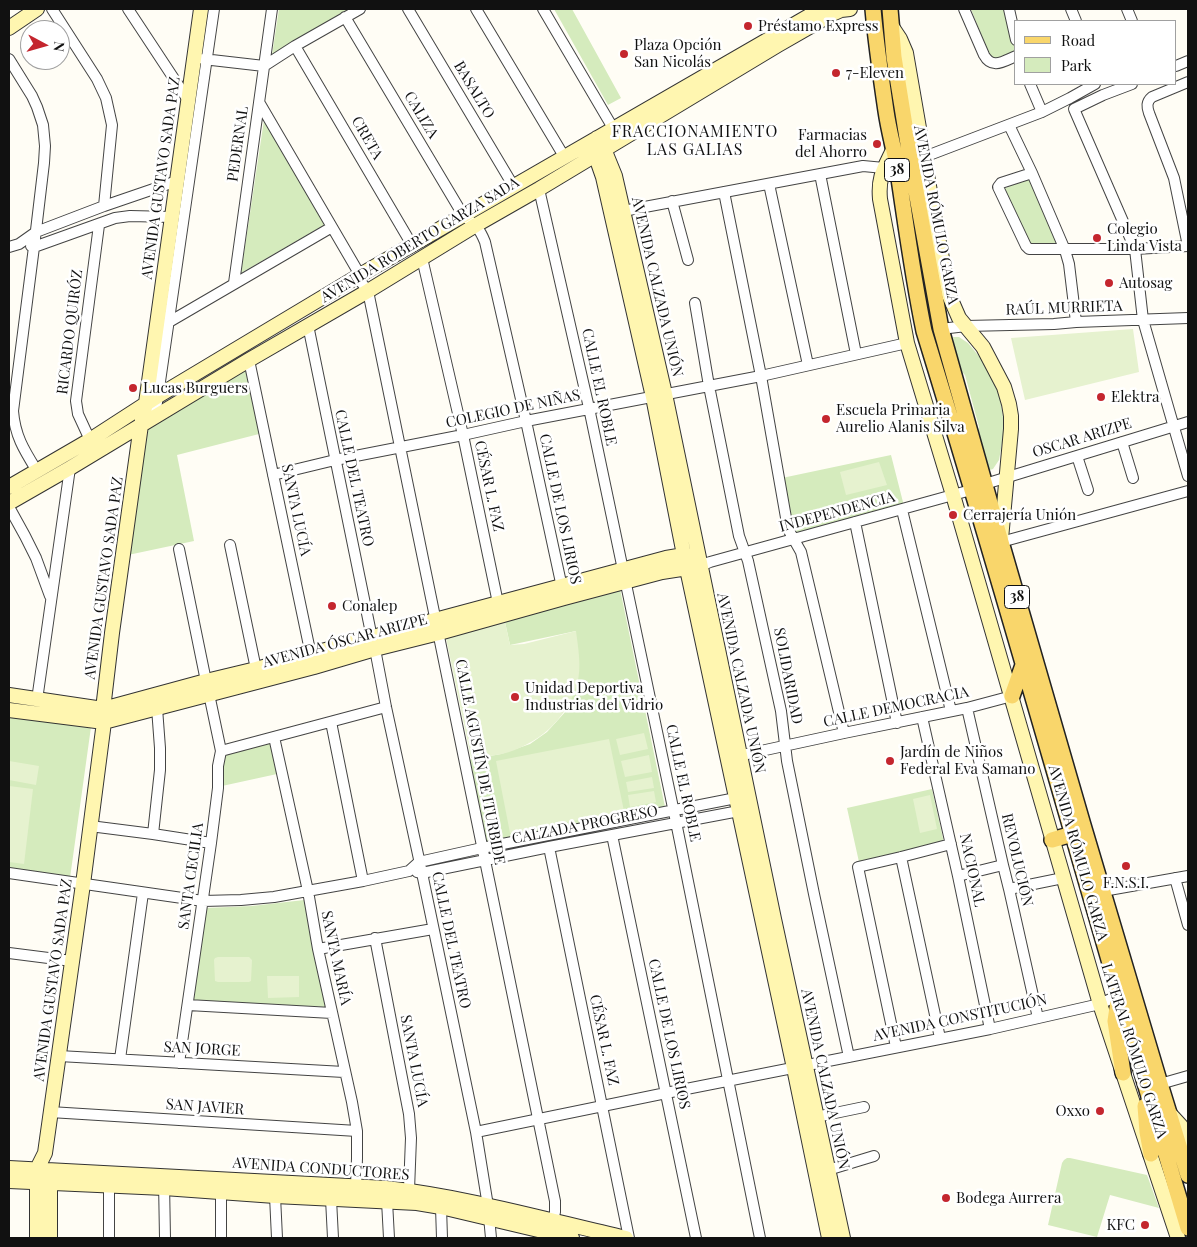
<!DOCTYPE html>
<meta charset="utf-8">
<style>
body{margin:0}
#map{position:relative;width:1197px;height:1247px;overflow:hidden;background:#fffdf5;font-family:"Playfair Display",serif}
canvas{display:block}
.frame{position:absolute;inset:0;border:10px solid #111;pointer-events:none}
.legend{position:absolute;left:1014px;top:20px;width:162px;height:65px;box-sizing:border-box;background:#fff;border:1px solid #a0a0a0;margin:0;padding:6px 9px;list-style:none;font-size:15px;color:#111}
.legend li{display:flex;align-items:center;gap:10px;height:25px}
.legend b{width:25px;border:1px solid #a0a0a0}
.north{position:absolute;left:20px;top:20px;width:50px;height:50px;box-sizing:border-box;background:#fff;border:1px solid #a0a0a0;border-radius:50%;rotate:96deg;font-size:14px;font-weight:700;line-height:20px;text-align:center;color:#111}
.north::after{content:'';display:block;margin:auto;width:18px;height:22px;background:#c4262e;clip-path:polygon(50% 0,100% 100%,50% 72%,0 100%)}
</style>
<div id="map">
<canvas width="1197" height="1247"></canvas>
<div class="frame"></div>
<ul class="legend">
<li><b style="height:6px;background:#f9d66b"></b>Road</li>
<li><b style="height:14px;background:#d5ebbd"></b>Park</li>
</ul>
<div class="north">N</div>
</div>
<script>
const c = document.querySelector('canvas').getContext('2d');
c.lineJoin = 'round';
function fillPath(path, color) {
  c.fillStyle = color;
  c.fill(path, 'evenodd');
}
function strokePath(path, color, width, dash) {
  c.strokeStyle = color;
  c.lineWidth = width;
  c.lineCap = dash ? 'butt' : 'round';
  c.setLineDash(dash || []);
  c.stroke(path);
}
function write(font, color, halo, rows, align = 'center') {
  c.font = font + ' "Playfair Display",serif';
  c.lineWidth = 5;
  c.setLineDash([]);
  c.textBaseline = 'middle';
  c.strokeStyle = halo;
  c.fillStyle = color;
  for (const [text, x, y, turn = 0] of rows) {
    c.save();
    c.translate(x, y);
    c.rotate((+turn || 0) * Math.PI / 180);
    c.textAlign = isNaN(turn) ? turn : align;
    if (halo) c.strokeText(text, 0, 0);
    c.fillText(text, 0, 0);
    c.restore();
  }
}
fillPath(new Path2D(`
 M279,9H351L272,55Z
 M554,9H572L621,98L608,105Z
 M971,9H1008L1015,52L992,62Z
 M264,120L326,224L241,273Z
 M1031,178L1061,246L1030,248L1003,189Z
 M953,337H959L968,343L988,367L999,394L1003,416V437L999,460L993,469L987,471L977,436L979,427L965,375L958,368Z
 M245,368L259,434L177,455L194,541L128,555L149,423Z
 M891,455L904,506L794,536L782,478Z
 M620,589L665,807L485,845L467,760L501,754L530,744L547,732L567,710L576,631L510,645L505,622L571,601Z
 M9,715L91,727L70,878L9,869Z
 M270,743L277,774L222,786L223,756Z
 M932,789L944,843L859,862L847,808Z
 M304,900L326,1007L192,1002L206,908L252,906Z
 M1067,1158H1070L1147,1175L1159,1208L1110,1195L1097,1237L1048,1225L1062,1163L1064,1160Z`), '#d5ebbd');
fillPath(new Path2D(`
 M1133,329L1139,372L1025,400L1011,338Z
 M879,462L887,485L846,495L840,472Z
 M505,622L510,645L524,644L576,631C578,647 582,668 577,684C567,720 537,745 502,754C492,756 481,757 471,758L446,638Z
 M644,733L648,749L620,755L616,739Z
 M609,739L624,811L510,833L496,761Z
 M649,755L652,772L625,777L621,761Z
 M9,761L39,766L36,785L9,780Z
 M652,777L654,788L628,792L626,782Z
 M9,786L33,789L24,864L9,862Z
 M654,791L656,802L630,807L628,795Z
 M930,795L937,829L920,833L913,799Z
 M218,957H249L252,960L251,981L249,982H218L215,981L214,960L215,958Z
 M267,976H299V997L268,998Z`), '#e6f2cf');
const street = new Path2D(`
 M52,9L97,79L106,98L112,125L104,206
 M128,9L188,100
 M408,9L514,187
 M476,9L565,158
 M543,9L613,128
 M964,9L984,55C992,70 1004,61 1016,56
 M1009,9L1016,40
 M1071,9L1076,21
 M1127,9L1132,21
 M345,17L463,215C475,225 479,227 485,242L526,421L563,592
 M295,46L412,245
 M9,59L32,96L37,107L43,125L45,146L44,163L34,247L13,411C15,436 24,450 37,471
 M203,59L264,66L295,46L360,9
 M1176,66L1188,61
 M1030,84L1042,112
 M1132,84L1103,95L1074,109L1135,249L1143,320L1188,476
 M259,102L360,275L361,282L368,291L555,1201V1212L552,1225
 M1009,125L1032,173L1065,250L1069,264L1076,322
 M924,157L1042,112L1070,98L1095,84
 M1032,173L1001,183L998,187L1026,246L1029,249H1135L1188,246
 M820,174L856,354
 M769,184L808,365
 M539,189L589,408L676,822L760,1238
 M724,192L761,376L788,529L801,552L844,733
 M672,201L688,260
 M618,212L863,166L884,168
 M31,246L34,247L115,218L130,216L172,217
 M1188,246L1174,178L1149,113C1147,107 1146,102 1152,97L1188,82
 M9,247L19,244L36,232L104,206L177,181
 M422,258L463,435L498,603
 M234,283L272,9
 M695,303L709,386L739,536L748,561L781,711L787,761L814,894L849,1057
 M169,322L332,227
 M308,325L372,638
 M941,329L966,326L1054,324L1076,322L1188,318
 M249,360L312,660
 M155,416L214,9
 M90,440L78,414L76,401L99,225
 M1122,442L1133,478
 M1077,456L1088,490
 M273,475L335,460L463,435L526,421L761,376L907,343
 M985,484L1188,422
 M9,507L25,536L36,558L50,596
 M902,510L951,711
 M855,522L897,723
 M1001,542L1188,491
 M230,545L256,669
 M179,549L206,681
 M700,566L710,562L971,490
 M375,649L386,707L422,873L476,1132L488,1206L491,1238
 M37,700L70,468
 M967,708L1003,865L1009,889L1038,1018
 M922,717L958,876L990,1029
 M331,722L363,881
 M274,737L308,891L318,949L352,1102L357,1131V1158L356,1186
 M221,751L386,707
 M733,757L844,733L967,708L1012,696
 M90,826L153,834L211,843
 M153,834L160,770V748L157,708
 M612,835L696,1238
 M549,847L629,1238
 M901,857L940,1038
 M417,872L422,873L549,847L739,811
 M9,873L203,901L241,900L274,897L363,881L409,871L419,862L482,848L736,798
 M958,876L1003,865
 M1175,878L1188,925
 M1009,889L1063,878
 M1103,891L1188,876
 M375,938L409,1114L411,1138L409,1190
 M318,949L433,929
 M9,953L72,961
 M188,1005L332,1013
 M896,1047L858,867L901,857L951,844
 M59,1056L344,1072
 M120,1059L143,893
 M179,1063L211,843L218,788V766L221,751L209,694
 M1160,1084L1188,1076
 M50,1112L357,1131
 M816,1117L864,1107
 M476,1132L666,1093L990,1029L1100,1004L1119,995
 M828,1170L874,1156
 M164,1182L165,1238
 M109,1186V1238
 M221,1192V1238
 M275,1196L277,1238
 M331,1199L333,1238
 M387,1201L389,1238
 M441,1207L442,1238`);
const secondary = new Path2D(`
 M892,27L900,39L906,53L937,232L949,295L959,318L983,347L1004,387L1009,404L1011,416V429L1001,539
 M9,28L37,9
 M597,138L604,149L615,176L665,394L774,919L843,1238
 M589,143L595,154L603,177L653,397L684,555L794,1068L829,1238
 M893,150C884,169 878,177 880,199L907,343L953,495L1100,1004L1178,1238
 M9,487L90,440L158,396L360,275L821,9
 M9,503L70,468L249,360L368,291L476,225L539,189L778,45L832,14L841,10L850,9
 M9,695L103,709L206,681L256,669L435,620L666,558L684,555L692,556
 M9,710L104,722L314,667L375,649L439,633L564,598L662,572L694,567
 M1170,1114L1181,1126L1188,1142
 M9,1168L386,1188C467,1197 547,1220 626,1238
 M50,1176V1238
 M9,1181L164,1188L275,1196L417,1203L441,1207L572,1238
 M37,1238V1169L45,1153L83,884L104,722L103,709L112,633L141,425L146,403L201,9`);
const primary = new Path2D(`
 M873,9C876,43 881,77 886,111C889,132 895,152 898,172C906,225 913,278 924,331C1016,629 1098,929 1188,1228
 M890,9L894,57L912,169L941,329L1001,542L1083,825L1160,1084L1188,1175
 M1012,696L1023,665
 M1052,840L1072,834
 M1118,1001L1115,1021L1123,1073
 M1145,1106L1147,1132L1151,1154`);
strokePath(street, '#444', 12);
strokePath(secondary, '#333', 16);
strokePath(primary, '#222', 18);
strokePath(street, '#fff', 10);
strokePath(secondary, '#fff6b0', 14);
strokePath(primary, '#f9d66b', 15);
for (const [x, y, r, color] of [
 [748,26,5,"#c4262e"],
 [624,54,5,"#c4262e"],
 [836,73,5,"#c4262e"],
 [877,144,5,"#c4262e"],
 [1097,238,5,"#c4262e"],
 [1109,283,5,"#c4262e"],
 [133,388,5,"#c4262e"],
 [1101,397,5,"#c4262e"],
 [826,419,5,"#c4262e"],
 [953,515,5,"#c4262e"],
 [332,606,5,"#c4262e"],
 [515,697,5,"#c4262e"],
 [890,761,5,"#c4262e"],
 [1126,866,5,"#c4262e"],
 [1100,1111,5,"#c4262e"],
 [946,1198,5,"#c4262e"],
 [1145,1225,5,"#c4262e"]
]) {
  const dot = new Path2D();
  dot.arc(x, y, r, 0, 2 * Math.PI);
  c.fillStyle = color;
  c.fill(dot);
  strokePath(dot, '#fff', 2);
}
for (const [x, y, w] of [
 [897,170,25],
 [1017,597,25]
]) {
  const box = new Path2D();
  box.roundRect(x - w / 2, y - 11.5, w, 23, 4);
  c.fillStyle = '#fff';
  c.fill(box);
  strokePath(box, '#111', 1);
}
write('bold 14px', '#111', null, [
 ["38",897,170],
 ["38",1017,597]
]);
write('15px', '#111', '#fff', [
 ["Préstamo Express",758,26],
 ["Plaza Opción",634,45],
 ["San Nicolás",634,62],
 ["7-Eleven",846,73],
 ["Farmacias",867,135,"right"],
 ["del Ahorro",867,152,"right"],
 ["Colegio",1107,229],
 ["Linda Vista",1107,246],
 ["Autosag",1119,283],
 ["Lucas Burguers",143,388],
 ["Elektra",1111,397],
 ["Escuela Primaria",836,410],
 ["Aurelio Alanis Silva",836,427],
 ["Cerrajería Unión",963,515],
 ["Conalep",342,606],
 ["Unidad Deportiva",525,688],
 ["Industrias del Vidrio",525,705],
 ["Jardín de Niños",900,752],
 ["Federal Eva Samano",900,769],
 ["F.N.S.I.",1126,883,"center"],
 ["Oxxo",1090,1111,"right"],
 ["Bodega Aurrera",956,1198],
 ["KFC",1135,1225,"right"]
], 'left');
write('15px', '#111', '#fff', [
 ["BASALTO",474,90,59],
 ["CALIZA",421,115,59],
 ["CRETA",367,138,60],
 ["PEDERNAL",238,144,-82],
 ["AVENIDA GUSTAVO SADA PAZ",161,178,-82],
 ["AVENIDA RÓMULO GARZA",936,215,79],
 ["AVENIDA ROBERTO GARZA SADA",420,240,-31],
 ["AVENIDA CALZADA UNIÓN",657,287,77],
 ["RAÚL MURRIETA",1064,308,-2],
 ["RICARDO QUIRÓZ",70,332,-83],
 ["CALLE EL ROBLE",599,387,78],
 ["COLEGIO DE NIÑAS",513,409,-12],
 ["OSCAR ARIZPE",1082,438,-17],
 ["CALLE DEL TEATRO",354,478,78],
 ["CÉSAR L. FAZ",489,486,78],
 ["CALLE DE LOS LIRIOS",560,509,78],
 ["SANTA LUCÍA",296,510,78],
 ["INDEPENDENCIA",837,512,-15],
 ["AVENIDA GUSTAVO SADA PAZ",104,578,-82],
 ["AVENIDA ÓSCAR ARIZPE",345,641,-15],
 ["SOLIDARIDAD",788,676,79],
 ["AVENIDA CALZADA UNIÓN",741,683,78],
 ["CALLE DEMOCRACIA",896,707,-12],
 ["CALLE AGUSTÍN DE ITURBIDE",480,762,79],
 ["CALLE EL ROBLE",683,783,78],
 ["CALZADA PROGRESO",585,825,-11],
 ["AVENIDA RÓMULO GARZA",1078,853,74],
 ["REVOLUCIÓN",1017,860,77],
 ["NACIONAL",972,870,78],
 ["SANTA CECILIA",191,876,-82],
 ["CALLE DEL TEATRO",451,940,78],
 ["SANTA MARÍA",336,958,78],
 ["AVENIDA GUSTAVO SADA PAZ",53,980,-82],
 ["AVENIDA CONSTITUCIÓN",960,1018,-12],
 ["CALLE DE LOS LIRIOS",669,1034,78],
 ["CÉSAR L. FAZ",604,1040,78],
 ["SAN JORGE",202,1049,3],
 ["LATERAL RÓMULO GARZA",1134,1051,72],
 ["SANTA LUCÍA",414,1061,79],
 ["AVENIDA CALZADA UNIÓN",825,1079,78],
 ["SAN JAVIER",205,1107,4],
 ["AVENIDA CONDUCTORES",321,1169,4]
]);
c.letterSpacing = '1px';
write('16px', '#111', '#fff', [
 ["FRACCIONAMIENTO",695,132],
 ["LAS GALIAS",695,150]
]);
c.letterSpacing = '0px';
</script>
